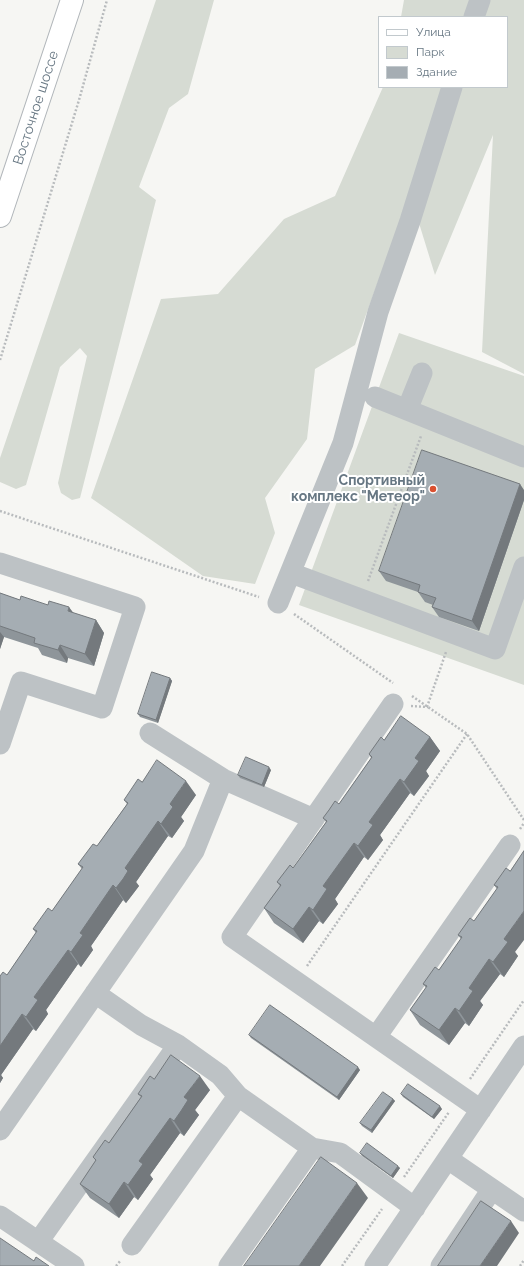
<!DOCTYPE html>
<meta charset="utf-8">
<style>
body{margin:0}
#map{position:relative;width:524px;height:1266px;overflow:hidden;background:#f6f6f3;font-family:Raleway,sans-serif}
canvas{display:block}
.legend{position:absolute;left:378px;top:16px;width:130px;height:72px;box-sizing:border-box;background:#fff;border:1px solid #c2c9cd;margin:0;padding:5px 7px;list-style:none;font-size:12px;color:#677783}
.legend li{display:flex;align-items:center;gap:8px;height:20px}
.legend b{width:20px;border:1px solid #c2c9cd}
</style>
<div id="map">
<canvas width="524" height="1266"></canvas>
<ul class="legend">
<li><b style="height:5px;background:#fff"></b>Улица</li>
<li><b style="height:11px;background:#d6dbd3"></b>Парк</li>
<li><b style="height:11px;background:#a5adb3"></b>Здание</li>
</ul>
</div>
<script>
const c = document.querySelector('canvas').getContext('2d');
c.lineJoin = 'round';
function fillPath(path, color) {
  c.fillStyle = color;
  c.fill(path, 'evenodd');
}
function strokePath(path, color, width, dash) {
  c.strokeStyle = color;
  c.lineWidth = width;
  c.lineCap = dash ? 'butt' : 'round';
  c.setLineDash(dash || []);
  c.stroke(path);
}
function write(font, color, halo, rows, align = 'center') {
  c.font = font + ' Raleway,sans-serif';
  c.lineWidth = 4;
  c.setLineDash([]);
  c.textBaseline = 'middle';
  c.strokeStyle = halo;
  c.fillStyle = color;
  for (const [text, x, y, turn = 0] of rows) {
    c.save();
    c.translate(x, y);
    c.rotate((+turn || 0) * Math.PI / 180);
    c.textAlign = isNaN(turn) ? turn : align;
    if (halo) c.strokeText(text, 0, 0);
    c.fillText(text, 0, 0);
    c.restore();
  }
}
fillPath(new Path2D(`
 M156,0H214L188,94L169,108L139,187L156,200L80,498L72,500L61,493L58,483L87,356L80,348L60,367L26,485L16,489L0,482V458Z
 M404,0H524V374L482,352L493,135L435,275L410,194L355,345L315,369L307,439L265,498L275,533L255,584L203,576L91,498L161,299L218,294L284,219L335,196L383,87H507V17H401Z
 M399,333L524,376V685L299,605Z`), '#d6dbd3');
const major = new Path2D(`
 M0,216L72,0`);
strokePath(major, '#b1b6ba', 24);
strokePath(new Path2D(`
 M0,360L79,100L107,0
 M0,511L259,597
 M368,581L421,436
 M294,614L393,683
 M412,696L467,734L524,820
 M411,706L427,707L446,652
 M520,829L524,823
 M307,966L467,734
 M470,1079L524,1000
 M404,1177L449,1112
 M116,1266L121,1260
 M342,1266L382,1209
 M520,1266L524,1260`), '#b8bbbd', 2.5, [2, 2]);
strokePath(new Path2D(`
 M474,17L480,0
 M375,397L524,457
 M407,410L422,373
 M0,563L135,607L102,708L21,682L0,744
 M291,573L495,649L524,567
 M278,603L343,443L378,312L410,221L452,87
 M393,704L232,937L481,1110
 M150,733L223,779L314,819
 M95,993L141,1025L178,1045L220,1075L238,1096L312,1148
 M376,1037L510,845
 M0,1130L194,851L223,779
 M448,1159L524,1211
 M0,1216L74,1266
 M38,1242L178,1045
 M132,1245L238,1096
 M229,1266L312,1148L340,1153L415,1208
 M375,1266L524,1046
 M441,1266L492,1189`), '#bdc2c5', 21);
strokePath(major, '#fff', 22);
fillPath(new Path2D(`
 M524,490V500L479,631L439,617L432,607L433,605L425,602L418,592L386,581L379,571Z
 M0,593L20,600L73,613L96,620L104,633L94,666L68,658L67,663L42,655L38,648L4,637L0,649Z
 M170,678L172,681L158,723L140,717L138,714Z
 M430,737L440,751L426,771L429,776L414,796L410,793L380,835L383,840L368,860L364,857L335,899L338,904L323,924L319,921L303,943L274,923L264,908L280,886L277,882L293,868L326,822L323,818L339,804L371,758L369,754L384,740Z
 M271,770L264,787L240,778L238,775Z
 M142,782L196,795L181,817L184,821L172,838L168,836L136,882L139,886L133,894L126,903L123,900L91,946L93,950L81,967L78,964L46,1010L48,1014L36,1031L33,1029L1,1075L3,1078L0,1083V976L7,975L36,933L33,929L52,911L82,869L78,864L97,846L127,804L124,800Z
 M510,871L515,952L518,956L504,977L500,974L480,1001L483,1005L469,1026L465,1023L449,1045L420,1025L410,1010L426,988L423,984L439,970L461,939L458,935L474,921L497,889L494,885Z
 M249,1035L360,1070L339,1100L251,1038Z
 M154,1079L210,1090L195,1110L199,1115L191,1126L184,1136L180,1133L150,1175L153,1179L138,1200L134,1197L119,1218L90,1198L80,1184L96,1161L93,1157L109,1143L141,1097L138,1094Z
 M401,1094L442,1109L434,1119L403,1097Z
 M393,1099L395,1101L372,1133L362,1126L360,1123Z
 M360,1153L400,1168L393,1178L362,1156Z`), '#8e959a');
fillPath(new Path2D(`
 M520,484L524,490V500L479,631L472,621Z
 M69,607L78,619L68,611Z
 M96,620L104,633L94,666L85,654Z
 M0,632L4,637L0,649Z
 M60,645L68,658L67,663L58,650Z
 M170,678L172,681L158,723L156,720Z
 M430,737L440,751L426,771L429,776L414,796L404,782L415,758Z
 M269,767L271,770L264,787L262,785Z
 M400,779L410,793L380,835L383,840L368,860L358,846L369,822Z
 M186,781L196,795L181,817L184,821L172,838L161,824L170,804Z
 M158,821L168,836L136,882L139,886L126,903L116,888L125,868Z
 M354,843L364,857L335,899L338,904L323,924L313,910L323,886Z
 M113,885L123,900L91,946L93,950L81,967L71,952L80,933Z
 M309,907L319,921L303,943L293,929Z
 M524,911V940L515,952L518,956L504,977L493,962L504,939Z
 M68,950L78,964L46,1010L48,1014L36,1031L26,1017L34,997Z
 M489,959L500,974L480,1001L483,1005L469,1026L459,1011L469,988Z
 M455,1008L465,1023L449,1045L439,1030Z
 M22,1014L33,1029L1,1075L3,1078L0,1083V1046Z
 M358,1067L360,1070L339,1100L337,1097Z
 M200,1076L210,1090L195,1110L199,1115L184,1136L174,1121L184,1097Z
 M393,1099L395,1101L372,1133L371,1130Z
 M440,1106L442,1109L434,1119L432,1117Z
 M170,1118L180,1133L150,1175L153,1179L138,1200L128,1185L139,1161Z
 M398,1166L400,1168L393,1178L391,1176Z
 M124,1182L134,1197L119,1218L109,1204Z
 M357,1183L368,1198L320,1266H299Z
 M511,1221L519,1233L497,1266H480Z`), '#74797d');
const building = new Path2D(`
 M422,450L520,484L472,621L432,607L436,598L418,592L420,585L379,571Z
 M0,593L20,600L21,596L48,605L49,601L69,607L68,611L96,620L85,654L60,645L58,650L34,643L35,638L0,626Z
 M152,672L170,678L156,720L138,714Z
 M401,716L430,737L415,758L419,761L404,782L400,779L369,822L373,825L358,846L354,843L323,886L327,889L313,910L309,907L293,929L264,908L281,885L277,882L290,865L293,868L327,821L323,818L329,810L335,801L339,804L372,757L369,754L381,737L384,740Z
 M246,757L269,767L262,785L238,775Z
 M157,760L186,781L170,804L173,807L161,824L158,821L125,868L128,871L123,879L116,888L113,885L80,933L83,935L71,952L68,950L34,997L38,1000L26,1017L22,1014L0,1046V976L3,972L7,975L37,931L33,929L48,908L52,911L83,867L78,864L93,844L97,846L128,803L124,800L138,779L142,782Z
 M524,851V911L504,939L508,942L493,962L489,959L469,988L473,991L459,1011L455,1008L439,1030L410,1010L427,986L423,984L435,967L439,970L462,937L458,935L470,918L474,921L498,887L494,885L506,868L510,871Z
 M270,1005L358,1067L337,1097L249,1035Z
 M171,1055L200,1076L184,1097L188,1100L181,1111L174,1121L170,1118L139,1161L143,1164L128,1185L124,1182L109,1204L80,1184L96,1160L93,1157L105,1140L109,1143L142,1096L138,1094L150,1076L154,1079Z
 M408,1084L440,1106L432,1117L401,1094Z
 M383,1092L393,1099L371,1130L360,1123Z
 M367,1143L398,1166L391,1176L360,1153Z
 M321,1157L357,1183L299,1266H244Z
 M481,1201L511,1221L480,1266H438Z
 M0,1238L34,1261L36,1257L49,1266H0Z`);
fillPath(building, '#a5adb3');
strokePath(building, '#74797d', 1);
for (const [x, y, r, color] of [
 [433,489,4,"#da5030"]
]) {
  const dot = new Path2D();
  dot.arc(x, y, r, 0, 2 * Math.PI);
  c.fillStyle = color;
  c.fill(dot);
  strokePath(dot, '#fff', 1.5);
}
write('14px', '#677783', '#fff', [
 ["Восточное шоссе",36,108,-72]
]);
write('bold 14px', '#677783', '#fff', [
 ["Спортивный",425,481],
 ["комплекс \"Метеор\"",425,497]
], 'right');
</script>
